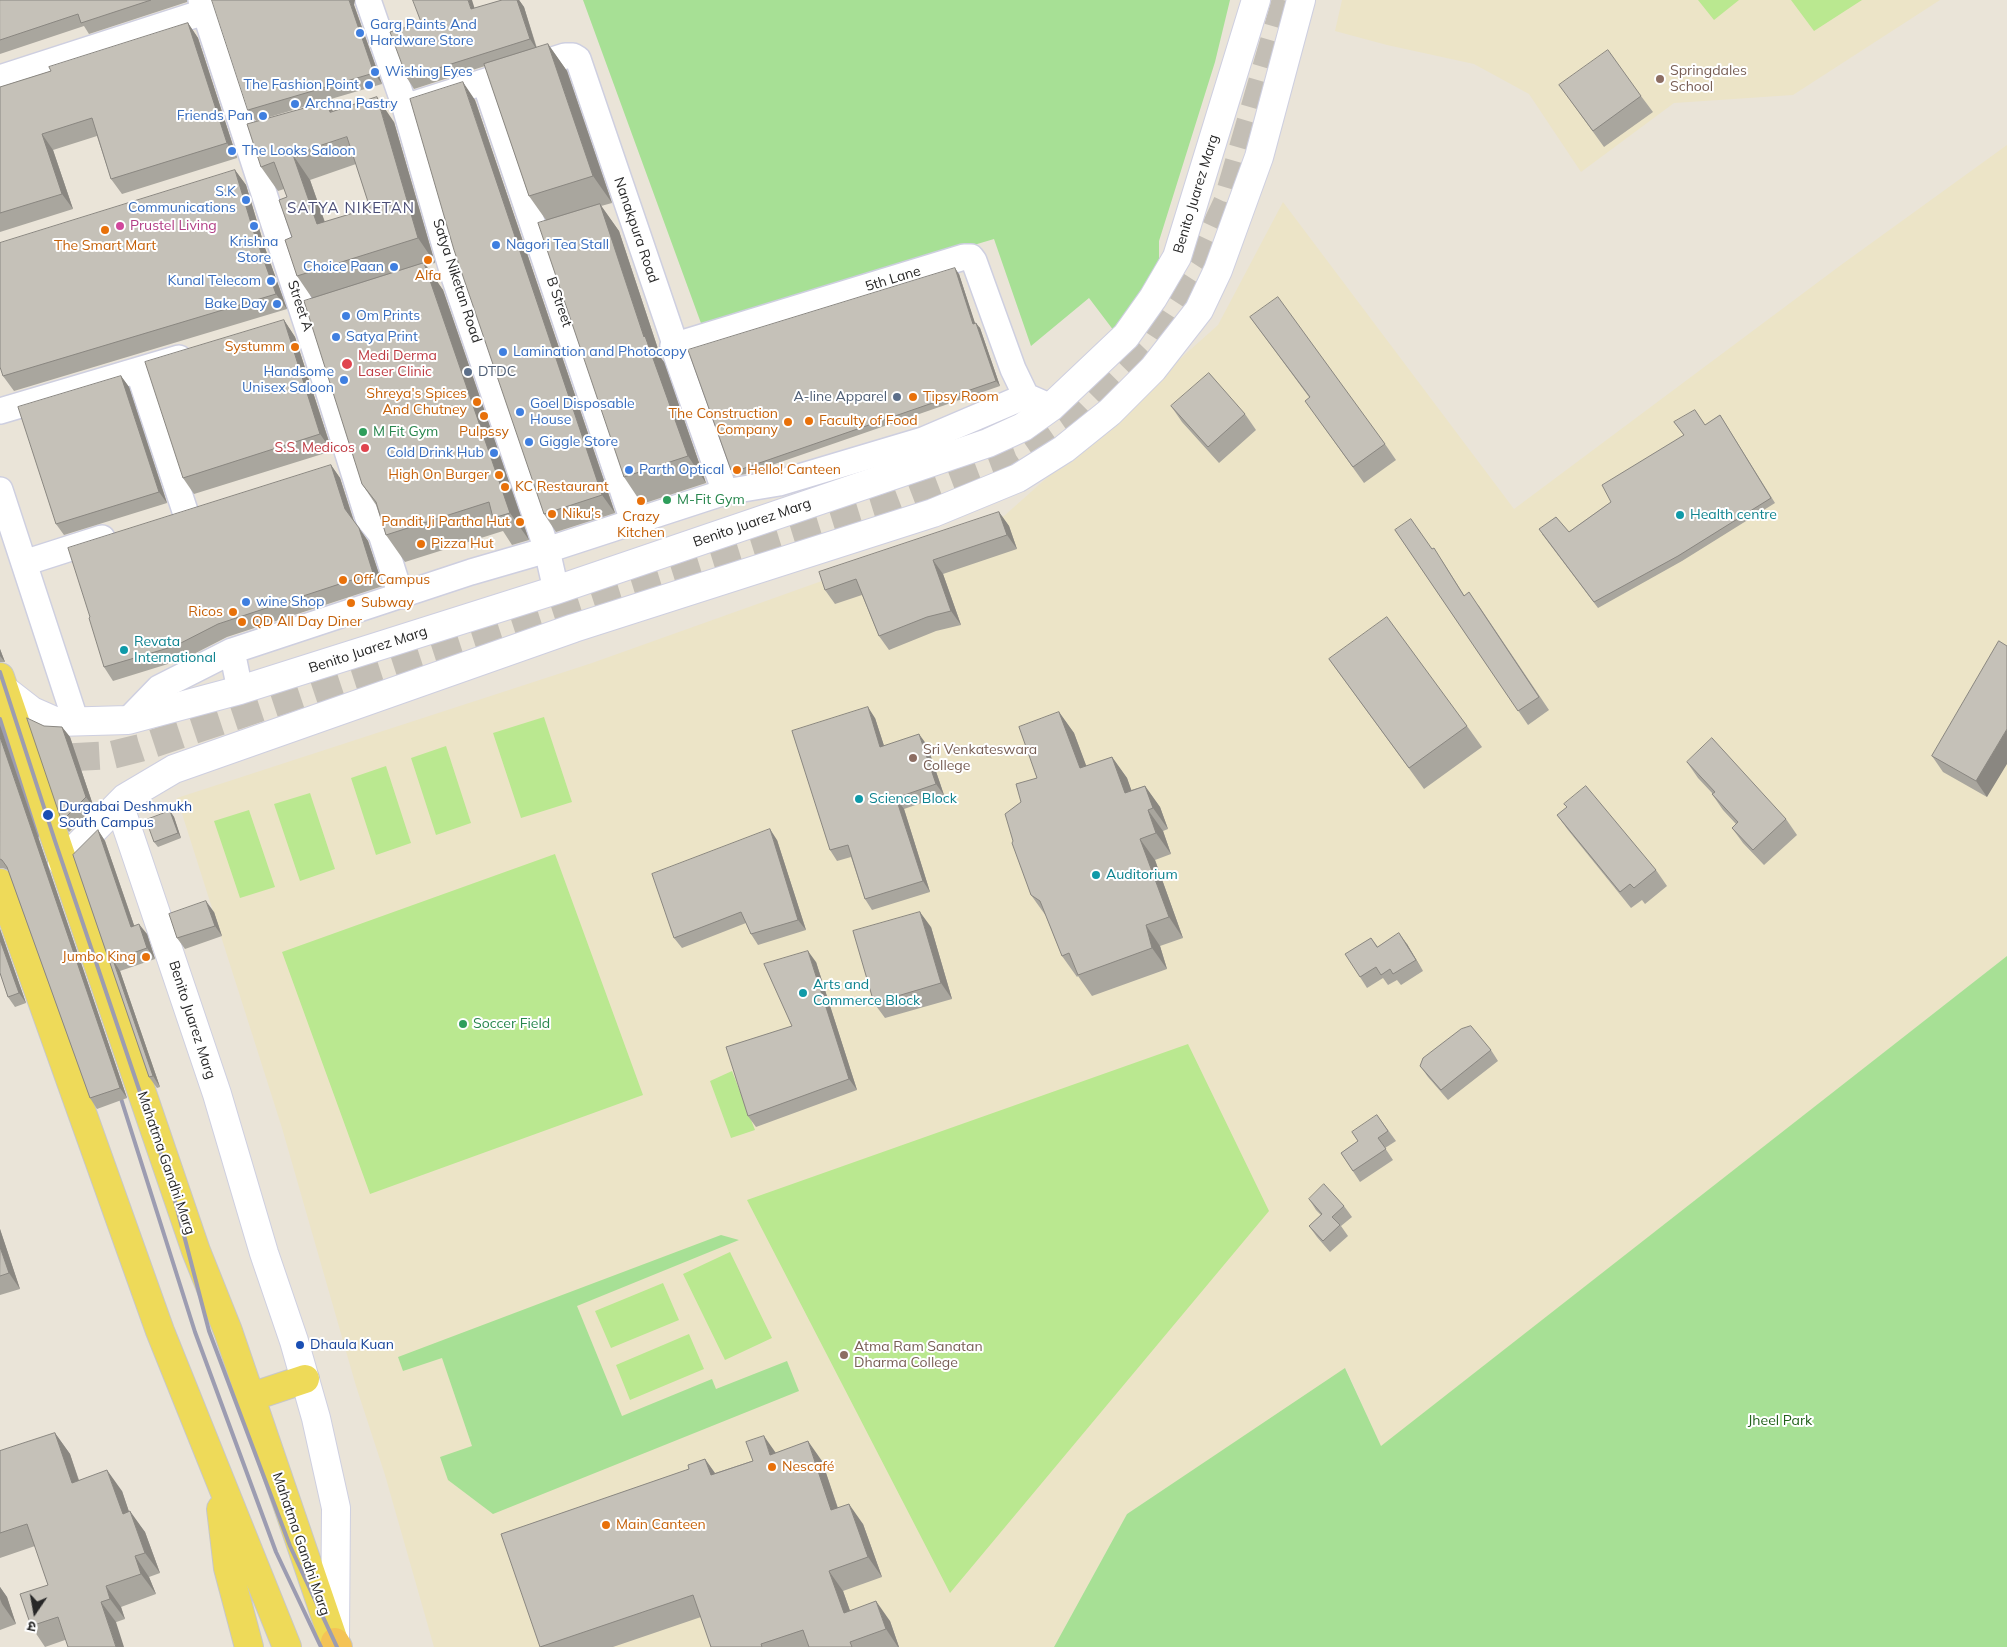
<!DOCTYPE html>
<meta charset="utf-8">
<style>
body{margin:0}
#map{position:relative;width:2007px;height:1647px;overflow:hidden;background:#eae4d8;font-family:Mulish,"Noto Sans Devanagari",sans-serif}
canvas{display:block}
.north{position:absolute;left:10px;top:1587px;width:50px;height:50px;-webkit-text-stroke:4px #fff;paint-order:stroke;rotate:192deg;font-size:14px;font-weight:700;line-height:20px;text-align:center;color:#272727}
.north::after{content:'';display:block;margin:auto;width:18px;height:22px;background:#272727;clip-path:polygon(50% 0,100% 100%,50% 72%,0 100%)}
</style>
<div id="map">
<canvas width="2007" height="1647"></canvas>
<div class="north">उ</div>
</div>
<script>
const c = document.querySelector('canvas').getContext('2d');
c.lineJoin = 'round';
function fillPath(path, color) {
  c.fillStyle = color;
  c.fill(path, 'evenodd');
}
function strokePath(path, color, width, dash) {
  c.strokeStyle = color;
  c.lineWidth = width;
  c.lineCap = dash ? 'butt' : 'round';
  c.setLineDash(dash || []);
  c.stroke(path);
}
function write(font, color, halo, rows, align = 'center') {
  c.font = font + ' Mulish,sans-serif';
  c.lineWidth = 4;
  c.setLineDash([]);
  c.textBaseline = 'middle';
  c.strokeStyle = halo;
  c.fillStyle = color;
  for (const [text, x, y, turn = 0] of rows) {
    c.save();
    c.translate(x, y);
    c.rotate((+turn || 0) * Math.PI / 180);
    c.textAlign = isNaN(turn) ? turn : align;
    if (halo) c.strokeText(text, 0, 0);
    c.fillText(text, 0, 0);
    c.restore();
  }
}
fillPath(new Path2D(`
 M1342,0H1940L1793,95L1674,103L1581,172L1529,94L1474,64L1387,45L1335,31Z
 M2007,145V956L1381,1447L1346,1369L1127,1514L1054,1647H434L385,1475L356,1386L282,1128L177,798L592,663L1004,516L1218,325L1283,202L1514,509L1841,265Z`), '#ece4c7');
fillPath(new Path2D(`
 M583,0H1230L1215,62L1159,241V259L1147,294L1114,331L1089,298L1031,346L994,239L702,326Z
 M2007,956V1647H1054L1127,1514L1345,1368L1381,1446Z
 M721,1235L739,1240L577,1306L622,1416L712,1379L716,1389L787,1361L799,1391L493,1514L448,1480L440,1457L472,1446L442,1358L403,1371L398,1357Z`), '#a7e095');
fillPath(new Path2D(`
 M1698,0H1739L1714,20Z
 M1791,0H1862L1814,31Z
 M544,717L572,802L521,818L493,733Z
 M446,746L471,823L436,835L411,758Z
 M386,766L411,843L376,855L351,778Z
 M310,793L335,869L300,881L274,804Z
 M249,810L275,887L240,898L214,821Z
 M555,854L643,1095L370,1194L282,952Z
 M1188,1044L1269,1211L950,1593L747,1200Z
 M732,1071L755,1130L731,1138L710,1081Z
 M730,1252L772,1338L725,1360L683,1274Z
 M663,1283L679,1320L611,1348L595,1311Z
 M689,1334L704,1369L630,1400L616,1365Z`), '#bae890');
strokePath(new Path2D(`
 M0,722L12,739L59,758L112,755L140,748L346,679L599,597L888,507L1017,458L1072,420L1146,345L1198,265L1227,203L1286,0`), '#c3beb5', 28, [28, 14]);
const minor = new Path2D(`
 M201,0L327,387L368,518L381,534L401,596
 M368,0L405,107L453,274L547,550L556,590
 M0,78L204,12
 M485,83L633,521
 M405,107L565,56H573L578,59L675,344L673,346L725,492
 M673,346L964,257H971L974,261L1013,369L1026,396
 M138,370L185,511
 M0,411L179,358
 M0,490L76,722
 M24,563L102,538
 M232,651L240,690
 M128,720L159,688L232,651L471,572L547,550L725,492L779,483L923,440L1026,396L1051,407`);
const tertiary = new Path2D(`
 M5,690L32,711L57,722L128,720L240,690L556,590L988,443L1023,427L1051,407L1126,336L1153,298L1177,257L1256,0
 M119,804L217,1094L264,1253L294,1341L316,1418L336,1508L335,1639
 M62,862L125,798L174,769L574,628L933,513L1018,478L1064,449L1110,412L1153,369L1199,310L1218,270L1259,157L1301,0`);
const primary = new Path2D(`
 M0,677L196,1251L228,1331L336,1647
 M0,883L160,1331L287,1647
 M251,1397L305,1379
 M221,1509L228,1568L249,1647`);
const trunk = new Path2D(`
 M335,1642L338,1647`);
strokePath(minor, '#cecfe0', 28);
strokePath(tertiary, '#cecfe0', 30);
strokePath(primary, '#c7c7c7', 30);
strokePath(trunk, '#c7c7c7', 30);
strokePath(minor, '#fff', 25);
strokePath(tertiary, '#fff', 28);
strokePath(primary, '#eeda59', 28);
strokePath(trunk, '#f4c356', 28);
strokePath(new Path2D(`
 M0,672L55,841L169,1178L209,1331L290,1546L337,1647
 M0,719L37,836
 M117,1086L195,1332L276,1552L321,1647`), '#9c9cb1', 4);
fillPath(new Path2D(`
 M0,0H187V2L89,34L84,26L0,54Z
 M502,0H519L524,7L537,48L548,44L567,71L612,203L601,206L619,231L661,358L664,362L706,483L642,504L624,477L546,220L529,196L485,66L414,89L407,78L475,8Z
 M354,5L382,84L256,121L248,110Z
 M188,23L198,38L237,158L122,194L111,179L97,136L53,150L73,209L0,232V87L51,71Z
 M1641,96L1653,112L1604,147L1570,100Z
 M475,100L615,513L556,532L544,514Z
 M326,102L333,111L394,122L435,263L426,265L443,290L529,540L512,545L503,531L405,562L386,535L376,505L362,484L312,298L297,276L287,197L284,189L278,191L261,167ZM356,164L370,208L325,222L310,180Z
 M235,170L246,185L265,248L287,309L14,391L3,376Z
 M959,274L975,324L980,328L1000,386L746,474L734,476L731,470Z
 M1250,317L1385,444L1396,460L1364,483L1316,416L1309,397Z
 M284,320L295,337L332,451L194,494L183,478Z
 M121,376L129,387L167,503L64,535L56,524Z
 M1171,406L1245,414L1256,430L1219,463L1182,422Z
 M1720,415L1775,503L1682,561L1598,608L1542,534L1569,532L1611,502L1684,435L1674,422L1705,425Z
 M331,465L340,478L354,521L368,541L383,586L227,637L184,659L113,681L104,667L90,617Z
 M999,512L1009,526L1017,549L943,574L961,625L936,631L889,650L879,636L862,595L835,604L825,590Z
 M1395,530L1432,549L1443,562L1464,595L1479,606L1549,710L1528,725Z
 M1999,641L1987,797L1943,772L1932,756Z
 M0,649L5,662H0Z
 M1329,659L1467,726L1482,747L1424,789Z
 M1059,712L1074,733L1086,766L1112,757L1127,778L1131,790L1145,786L1160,807L1168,829L1163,831L1171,854L1155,860L1183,938L1160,946L1167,969L1092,996L1078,976L1077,977L1062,956L1046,916L1031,895L1013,841L1037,778Z
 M875,718L884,746L927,745L944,795L904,809L930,892L872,910L865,899L851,857L837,861L830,850Z
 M0,725L127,1098L97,1109L90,1098L8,870L3,868H0Z
 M62,727L70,737L94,808L69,832L62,821Z
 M1687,762L1786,819L1797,835L1764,865L1743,843L1732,828L1736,824L1723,810L1712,794H1713L1698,778Z
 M170,811L174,817L181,838L158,847L154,842Z
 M1557,815L1656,870L1667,886L1645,904L1642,900L1631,908L1568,830Z
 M98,830L105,841L134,925L147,934L155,959L120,971L160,1087L157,1088L149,1077L73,855Z
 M777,840L806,930L758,945L751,934L746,923L682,948L674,938Z
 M214,912L222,936L185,949L177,938Z
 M931,927L952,999L885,1018L874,1003Z
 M0,929L26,1003L15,1007L8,997L0,973Z
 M1371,938L1378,947L1407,944L1423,971L1401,985L1397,980L1388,985L1383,978L1367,988L1360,977Z
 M816,962L857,1090L756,1127L748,1116L792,1026Z
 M1491,1050L1498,1061L1448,1100L1428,1077L1420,1066Z
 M1377,1115L1396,1141L1385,1148L1393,1160L1360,1182L1341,1153L1358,1141Z
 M1309,1199L1344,1206L1352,1217L1341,1226L1348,1236L1330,1252L1317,1237L1309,1226L1321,1215L1316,1210Z
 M0,1229L20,1289L0,1295Z
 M55,1433L70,1454L79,1480L122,1491L129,1512L145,1532L160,1573L149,1577L156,1594L121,1607L125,1619L45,1647L31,1626L48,1585L35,1546L0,1558V1451Z
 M776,1453L822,1461L838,1508L863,1524L882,1577L843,1591L850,1611L890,1621L899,1647H711L701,1617L613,1647H540L689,1469L705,1459L715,1473Z
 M0,1587L7,1597L16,1624L0,1630Z`), '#a9a69e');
fillPath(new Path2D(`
 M349,0H355L354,5L382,84L374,73Z
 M468,0H472L478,19L471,9Z
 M517,0H519L524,7L537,50L530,39Z
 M188,23L198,38L237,158L227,143Z
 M548,44L567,71L612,203L593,176Z
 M463,82L475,100L615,513L602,495Z
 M377,97L394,122L435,263L418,238Z
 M326,102L344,126L330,112Z
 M42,134L53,150L73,209L62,194Z
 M293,155L310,180L334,249L317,224Z
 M235,170L246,185L265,248L287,309L276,294L254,233Z
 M600,204L619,231L661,358L664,362L706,483L688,456L644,337Z
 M424,263L443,290L529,540L510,513Z
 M955,268L959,274L977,329L973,324Z
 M284,320L295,337L332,451L320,434Z
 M976,323L980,328L1000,386L996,381Z
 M121,376L129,387L167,503L159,492Z
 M331,465L340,478L354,522L345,509Z
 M999,512L1009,526L1017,549L1007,535Z
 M359,528L368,541L383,586L373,573Z
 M933,560L943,574L961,625L951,611Z
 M0,649L5,662L0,656Z
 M868,707L875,718L888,758L880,747Z
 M1059,712L1074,733L1095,789L1080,768Z
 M0,725L127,1098L120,1088L0,737Z
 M62,727L70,737L94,808L86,797Z
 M2007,729V764L1987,797L1976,781Z
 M919,734L927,745L944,795L936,784Z
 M1112,757L1127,778L1140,814L1125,793Z
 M1145,786L1160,807L1168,829L1153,808Z
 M896,798L904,809L930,892L923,881Z
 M1148,810L1163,831L1171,854L1156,833Z
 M170,811L174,817L181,838L178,833Z
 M770,829L777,840L806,930L798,920Z
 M98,830L105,841L138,937L131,927Z
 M1140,839L1155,860L1183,938L1169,917Z
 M206,901L214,912L222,936L215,926Z
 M920,912L931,927L952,999L941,983Z
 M139,924L147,934L155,959L147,948Z
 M1146,925L1160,946L1167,969L1152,948Z
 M0,929L26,1003L19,993L0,940Z
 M1399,933L1407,944L1423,971L1416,960Z
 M808,951L816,962L857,1090L849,1079Z
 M113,960L120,971L160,1087L153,1076Z
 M0,1229L20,1289L9,1273L0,1247Z
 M55,1433L70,1454L86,1503L72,1483Z
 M764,1436L778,1456L770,1455Z
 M808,1441L822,1461L845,1530L831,1510Z
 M705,1459L719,1479L711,1475Z
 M107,1470L122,1491L137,1535L123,1514Z
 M849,1504L863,1524L882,1577L868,1557Z
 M130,1511L145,1532L160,1573L145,1553Z
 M135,1556L149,1577L156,1594L141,1574Z
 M829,1571L843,1591L858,1633L844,1613Z
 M106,1586L121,1607L125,1619L110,1599Z
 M0,1587L7,1597L16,1624L2,1604L0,1599Z
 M876,1601L890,1621L899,1647H898L886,1629Z
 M101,1602L116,1622L124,1647H116Z`), '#8a8781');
const building = new Path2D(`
 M0,0H151L81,23L78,14L0,40Z
 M212,0H349L374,73L248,110Z
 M413,0H468L471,9L502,0H517L530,39L407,78L390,32L421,23Z
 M188,23L227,143L111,179L92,118L42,134L62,194L0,213V87L51,71L49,67Z
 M548,44L593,176L529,196L484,64Z
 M1608,50L1641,96L1593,131L1559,85Z
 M463,82L602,495L544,514L454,250L410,99Z
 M377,97L418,238L297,276L285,240L292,237L279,200L287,197L274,162L261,167L247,124L326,102L330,112ZM347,137L370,208L317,224L293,155Z
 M235,170L254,233L276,294L3,376L0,367V243Z
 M600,204L644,337L645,336L688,456L624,477L538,223Z
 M424,263L510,513L493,518L489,502L386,535L376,502L362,484L304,301Z
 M955,268L973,324L976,323L996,381L742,469L731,470L688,350Z
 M1278,297L1385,444L1353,467L1305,401L1310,397L1250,317Z
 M284,320L320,434L183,478L145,362Z
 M1209,373L1245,414L1208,447L1171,406Z
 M121,376L159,492L56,524L18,407Z
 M1695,410L1705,425L1720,415L1771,498L1678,556L1594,602L1539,529L1556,517L1569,532L1611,502L1602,485L1684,435L1674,422Z
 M331,465L345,509L359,528L373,573L218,624L175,646L104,667L89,618L90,617L68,548Z
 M999,512L1007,535L933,560L951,611L927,617L879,636L856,579L825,590L819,572Z
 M1411,519L1432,549L1434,548L1464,596L1469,592L1539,697L1518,711L1395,530Z
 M1387,617L1467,726L1409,768L1329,659Z
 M1999,641L2007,646V729L1976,781L1932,756Z
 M868,707L880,747L919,734L936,784L896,798L923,881L865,899L848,845L830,850L792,731Z
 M1059,712L1080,768L1112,757L1125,793L1145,786L1153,808L1148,810L1156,833L1140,839L1169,917L1146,925L1152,948L1078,975L1069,953L1062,956L1040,901L1031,895L1012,843L1013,841L1005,814L1021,802L1016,784L1037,778L1019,727Z
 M27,718L44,726L62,727L86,797L62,821Z
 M0,737L120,1088L90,1098L7,867L2,860L0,859Z
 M1712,738L1786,819L1753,850L1732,828L1738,822L1712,794L1715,792L1687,762Z
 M1586,786L1656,870L1634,888L1630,884L1620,892L1557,815L1567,807L1564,804Z
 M170,811L178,833L154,842L146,820Z
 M770,829L798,920L751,934L741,912L674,938L652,874Z
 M98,830L131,927L139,924L147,948L113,960L153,1076L149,1077L73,855Z
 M206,901L215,926L177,938L169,914Z
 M920,912L941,983L874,1003L853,931Z
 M1399,933L1416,960L1393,974L1390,969L1381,975L1376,967L1360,977L1345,954L1371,938L1377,947Z
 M0,940L19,993L8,997L0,973Z
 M808,951L849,1079L748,1116L726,1047L792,1026L764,964Z
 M1471,1026L1491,1050L1441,1090L1420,1066L1423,1058L1461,1029Z
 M1377,1115L1388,1131L1378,1138L1386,1149L1353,1171L1341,1153L1358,1141L1352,1132Z
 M1324,1184L1344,1206L1332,1217L1340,1225L1323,1241L1309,1226L1322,1214L1309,1199Z
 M0,1247L9,1273L0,1276Z
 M55,1433L72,1483L107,1470L123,1514L130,1511L145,1553L135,1556L141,1574L106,1586L110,1599L101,1602L116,1647H68L58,1617L31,1626L20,1594L48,1585L27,1524L0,1533V1451Z
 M764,1436L770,1455L808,1441L831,1510L849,1504L868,1557L829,1571L844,1613L876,1601L886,1629L850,1642L852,1647H809L803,1630L761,1644L762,1647H711L693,1595L540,1647L501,1534L689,1469L688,1465L705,1459L711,1475L753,1461L746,1442Z`);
fillPath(building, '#c5c1b8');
strokePath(building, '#8a8781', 1);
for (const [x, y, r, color] of [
 [360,33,5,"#3f7fe0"],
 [375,72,5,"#3f7fe0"],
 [1660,79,5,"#8d6e63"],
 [369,85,5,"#3f7fe0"],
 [295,104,5,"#3f7fe0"],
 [263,116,5,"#3f7fe0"],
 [232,151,5,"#3f7fe0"],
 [246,200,5,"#3f7fe0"],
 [120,226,5,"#d1479c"],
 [254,226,5,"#3f7fe0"],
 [105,230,5,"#e8710a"],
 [496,245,5,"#3f7fe0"],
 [428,260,5,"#e8710a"],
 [394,267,5,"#3f7fe0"],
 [271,281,5,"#3f7fe0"],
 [277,304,5,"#3f7fe0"],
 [346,316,5,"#3f7fe0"],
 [336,337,5,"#3f7fe0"],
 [295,347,5,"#e8710a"],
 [503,352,5,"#3f7fe0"],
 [347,364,6,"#e0444e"],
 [468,372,5,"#5c6f8a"],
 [344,380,5,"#3f7fe0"],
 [897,397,5,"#5c6f8a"],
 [913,397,5,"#e8710a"],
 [477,402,5,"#e8710a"],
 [520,412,5,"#3f7fe0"],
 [484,416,5,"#e8710a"],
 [809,421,5,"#e8710a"],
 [788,422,5,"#e8710a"],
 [363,432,5,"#2e9e5b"],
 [529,442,5,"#3f7fe0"],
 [365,448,5,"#e0444e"],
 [494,453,5,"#3f7fe0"],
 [629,470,5,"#3f7fe0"],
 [737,470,5,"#e8710a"],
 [499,475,5,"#e8710a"],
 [505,487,5,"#e8710a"],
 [667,500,5,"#2e9e5b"],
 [641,501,5,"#e8710a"],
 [552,514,5,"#e8710a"],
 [1680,515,5,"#0f9aa8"],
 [520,522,5,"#e8710a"],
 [421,544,5,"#e8710a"],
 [343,580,5,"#e8710a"],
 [246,602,5,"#3f7fe0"],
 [351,603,5,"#e8710a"],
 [233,612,5,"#e8710a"],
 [242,622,5,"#e8710a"],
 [124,650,5,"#0f9aa8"],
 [913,758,5,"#8d6e63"],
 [859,799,5,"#0f9aa8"],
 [48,815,6,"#1a4fb4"],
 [1096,875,5,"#0f9aa8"],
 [146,957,5,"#e8710a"],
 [803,993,5,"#0f9aa8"],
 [463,1024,5,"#2e9e5b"],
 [300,1345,5,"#1a4fb4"],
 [844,1355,5,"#8d6e63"],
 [772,1467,5,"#e8710a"],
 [606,1525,5,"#e8710a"]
]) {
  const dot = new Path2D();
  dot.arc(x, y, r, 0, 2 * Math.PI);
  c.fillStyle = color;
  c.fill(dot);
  strokePath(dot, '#fff', 2);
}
write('14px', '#366cbe', '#fff', [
 ["Garg Paints And",370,25],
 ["Hardware Store",370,41],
 ["Wishing Eyes",385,72],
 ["The Fashion Point",359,85,"right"],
 ["Archna Pastry",305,104],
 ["Friends Pan",253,116,"right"],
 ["The Looks Saloon",242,151],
 ["S.K",236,192,"right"],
 ["Communications",236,208,"right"],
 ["Krishna",254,242,"center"],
 ["Store",254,258,"center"],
 ["Nagori Tea Stall",506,245],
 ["Choice Paan",384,267,"right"],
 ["Kunal Telecom",261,281,"right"],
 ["Bake Day",267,304,"right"],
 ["Om Prints",356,316],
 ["Satya Print",346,337],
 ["Lamination and Photocopy",513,352],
 ["Handsome",334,372,"right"],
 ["Unisex Saloon",334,388,"right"],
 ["Goel Disposable",530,404],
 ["House",530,420],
 ["Giggle Store",539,442],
 ["Cold Drink Hub",484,453,"right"],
 ["Parth Optical",639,470],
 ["wine Shop",256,602]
], 'left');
write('14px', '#785e54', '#fff', [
 ["Springdales",1670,71],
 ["School",1670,87],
 ["Sri Venkateswara",923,750],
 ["College",923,766],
 ["Atma Ram Sanatan",854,1347],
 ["Dharma College",854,1363]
], 'left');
write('14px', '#272727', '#fff', [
 ["Benito Juarez Marg",1196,194,-73],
 ["Nanakpura Road",636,230,71],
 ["5th Lane",893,279,-17],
 ["Satya Niketan Road",457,281,72],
 ["B Street",559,302,71],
 ["Street A",300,306,72],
 ["Benito Juarez Marg",752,523,-19],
 ["Benito Juarez Marg",368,650,-18],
 ["Benito Juarez Marg",192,1020,72],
 ["Mahatma Gandhi Marg",166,1163,71],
 ["Mahatma Gandhi Marg",301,1544,71]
]);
write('14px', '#b23c85', '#fff', [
 ["Prustel Living",130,226]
], 'left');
write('14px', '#c56008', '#fff', [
 ["The Smart Mart",105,246,"center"],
 ["Alfa",428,276,"center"],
 ["Systumm",285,347,"right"],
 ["Shreya's Spices",467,394,"right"],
 ["And Chutney",467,410,"right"],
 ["Tipsy Room",923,397],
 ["The Construction",778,414,"right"],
 ["Company",778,430,"right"],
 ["Faculty of Food",819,421],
 ["Pulpssy",484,432,"center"],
 ["Hello! Canteen",747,470],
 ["High On Burger",489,475,"right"],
 ["KC Restaurant",515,487],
 ["Niku's",562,514],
 ["Crazy",641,517,"center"],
 ["Kitchen",641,533,"center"],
 ["Pandit Ji Partha Hut",510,522,"right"],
 ["Pizza Hut",431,544],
 ["Off Campus",353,580],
 ["Subway",361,603],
 ["Ricos",223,612,"right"],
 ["QD All Day Diner",252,622],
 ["Jumbo King",136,957,"right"],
 ["Nescafé",782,1467],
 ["Main Canteen",616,1525]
], 'left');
write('14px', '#be3a42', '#fff', [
 ["Medi Derma",358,356],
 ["Laser Clinic",358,372],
 ["S.S. Medicos",355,448,"right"]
], 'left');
write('14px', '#4e5e75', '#fff', [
 ["DTDC",478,372],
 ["A-line Apparel",887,397,"right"]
], 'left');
write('14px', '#27864d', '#fff', [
 ["M Fit Gym",373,432],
 ["M-Fit Gym",677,500],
 ["Soccer Field",473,1024]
], 'left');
write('14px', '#0d838f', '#fff', [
 ["Health centre",1690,515],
 ["Revata",134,642],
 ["International",134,658],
 ["Science Block",869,799],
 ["Auditorium",1106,875],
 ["Arts and",813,985],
 ["Commerce Block",813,1001]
], 'left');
write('14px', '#164399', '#fff', [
 ["Durgabai Deshmukh",59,807],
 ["South Campus",59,823],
 ["Dhaula Kuan",310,1345]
], 'left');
write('14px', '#21611a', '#fff', [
 ["Jheel Park",1780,1421]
]);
c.letterSpacing = '1px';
write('15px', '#494c76', '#fff', [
 ["SATYA NIKETAN",351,208]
]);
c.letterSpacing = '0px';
</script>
